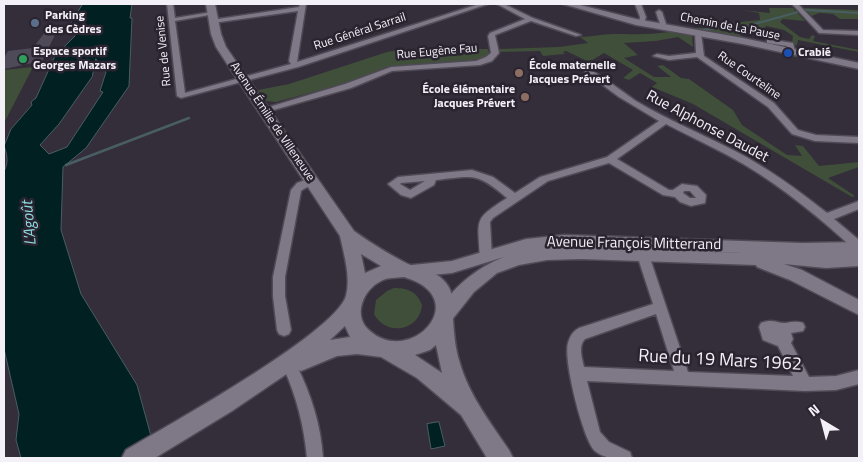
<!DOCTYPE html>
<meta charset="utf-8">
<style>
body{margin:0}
#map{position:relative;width:863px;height:462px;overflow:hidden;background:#342d3a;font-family:"Titillium Web",sans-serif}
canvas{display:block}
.frame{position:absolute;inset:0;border:5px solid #f4f0f8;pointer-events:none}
.north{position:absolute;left:798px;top:397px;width:50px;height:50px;-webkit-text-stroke:4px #2a2430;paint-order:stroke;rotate:323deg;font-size:14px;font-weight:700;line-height:20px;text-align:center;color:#f4f0f8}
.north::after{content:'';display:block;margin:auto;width:18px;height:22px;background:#f4f0f8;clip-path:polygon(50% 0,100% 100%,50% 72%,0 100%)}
</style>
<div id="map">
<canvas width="863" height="462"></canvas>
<div class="frame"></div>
<div class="north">N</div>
</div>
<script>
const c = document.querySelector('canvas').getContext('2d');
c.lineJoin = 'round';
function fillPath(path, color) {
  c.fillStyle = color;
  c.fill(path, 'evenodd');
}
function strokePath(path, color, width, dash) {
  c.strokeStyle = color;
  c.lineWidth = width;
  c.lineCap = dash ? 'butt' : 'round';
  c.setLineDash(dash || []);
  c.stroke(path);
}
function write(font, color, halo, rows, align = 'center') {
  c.font = font + ' "Titillium Web",sans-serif';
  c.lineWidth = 5;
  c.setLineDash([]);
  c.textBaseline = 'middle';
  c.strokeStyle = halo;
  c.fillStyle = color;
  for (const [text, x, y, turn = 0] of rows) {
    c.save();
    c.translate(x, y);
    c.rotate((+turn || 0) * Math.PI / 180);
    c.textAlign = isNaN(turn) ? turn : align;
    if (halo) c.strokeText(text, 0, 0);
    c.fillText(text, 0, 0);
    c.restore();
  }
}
fillPath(new Path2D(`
 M769,8H793L805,21L783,19L780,22L800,37L809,39L812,35L815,36L813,41L859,50V52L798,40L797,45L792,44L793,36L784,30L766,26L764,30L745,29L739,33L743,39L694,30L693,28H706L729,26L728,23L760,20L759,13L742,10L770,13Z
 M803,8L859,10V19H840L833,14L819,13L812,16Z
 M668,31L692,36L693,47L678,37L656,41L624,43L638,55L624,58L654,77H671L657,66L663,65L681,78L689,79L733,110L742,125L787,155L802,156L795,145L803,146L819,166L859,162V167L828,178L855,196L852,197L693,104L652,87L657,83L640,73L629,80L623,78L633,70L604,53L589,62L566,51L563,52L565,54L543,56L540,51L500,52L499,49L559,47L588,43L580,37C591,37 602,34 613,34C633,34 648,35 669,32Z
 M405,49L453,51L458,56L478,49H488L489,53L484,58L475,60L387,67L347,83L276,102L266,101L258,90L289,84L387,52Z
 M33,67L4,123V70Z
 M394,288C407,288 417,291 422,305C420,331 386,337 374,314L376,300L387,291Z`), '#3f4f39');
const water = new Path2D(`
 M83,4H132L130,18H132L129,86L86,148L63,167L61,230L81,294L137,385L157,458H21L16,440L19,414L4,349V171C9,163 7,154 4,146L11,129L32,105L31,102L36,98L55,56L75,36L77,31L70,28L71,23ZM96,59L106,72L100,91L103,92L67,147L49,154L40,145L59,124L92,77Z
 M439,422L445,446L431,449L427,424Z`);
fillPath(water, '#002022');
strokePath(water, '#495e62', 1);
strokePath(new Path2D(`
 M806,10L859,13
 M703,30L723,27H744L798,12`), '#495e62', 2);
strokePath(new Path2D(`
 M66,165L189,118`), '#495e62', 2.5);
fillPath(new Path2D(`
 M57,31L42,61L4,69V58L8,51L33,48L45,32Z`), '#4e4a58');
const minor = new Path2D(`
 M167,4H173L175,18L212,12L215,14L175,21L185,93L291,64L289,61L298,11L213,23L210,21L211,20L299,7L300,4H306L297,62L479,4H488L298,67L181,98L177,96Z
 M497,4H504L533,18L581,35L576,36L531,21L495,35L499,53L492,61L480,65L392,71L351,88L263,113L259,110L345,84L391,67L476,61L486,57L491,53L488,36L490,33L525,19Z
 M635,4H641L646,17L644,24L639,23L640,17Z
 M792,4H798L823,30L859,31V35L819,33Z
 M659,10L662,12L666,24L664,28L662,29L659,27L660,24L656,12Z
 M698,31L701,33L704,56L774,103L798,130L816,135L859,137V143L815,141L792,134L768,107L697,57L669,60L653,56L657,54L669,56L696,53L695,33Z
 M767,39L793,43L795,51L788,53L787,46L767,43Z
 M585,68C592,68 627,95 636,101C668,120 702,134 735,151C768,168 798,190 827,213L859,201V209L834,219L859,240V251L855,250C821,219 785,189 745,165C720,150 693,138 666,124L617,159L669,190H673L682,184L697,186L706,195L705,203L691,206L680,202L675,197L663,195L609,163L548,181L493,218L490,222L492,257L490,260H482L480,257C478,218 473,220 507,198C476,172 475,176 436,180L434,185L411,198L401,195L388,184L398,177L472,170L493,177L515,193L540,177L607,157L659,121L619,97L585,72ZM425,181L410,190L400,184L401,183ZM684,191H690L696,198H690L683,193Z
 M311,178L315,179L316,181C313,186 305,187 301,191L285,277V296L291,330L289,334L284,336L279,334L277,330L273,296V277L291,190L297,183Z
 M643,250L647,252L649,255L688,372L793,376L778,346L763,340L759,327L761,323C774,318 777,324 786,323C792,322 796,321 803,323L805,327L803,331L791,333L793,339L791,343L809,377L836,376L859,370V384L836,390L805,391L587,381L600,432L609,442L630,452L632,458C619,459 606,460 595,451C583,440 563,359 568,343C570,336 573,331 579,328L653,304L637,255L639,252ZM656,314L674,371L584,367C582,358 578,346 585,339Z
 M291,362L296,364C311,394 321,425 323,458H307C304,426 297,398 284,369L286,364Z`);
const tertiary = new Path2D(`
 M563,4H576L636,19L743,38L859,63V69L743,44L636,25Z
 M564,235L802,243L859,242V254L815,255L859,254V266L826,268L784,264L802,270L859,300V315L790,280L757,267L756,265L581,259L547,260L519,265L497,273L474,292L451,321L445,323L439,321L436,316C450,289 476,268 504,257L452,273L412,277L406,276L404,271L406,266L412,265L452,261L526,239ZM564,247H577L554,248ZM653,250L742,253H736Z`);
const secondary = new Path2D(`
 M206,4H215L221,34L226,47L354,231C371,243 387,253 406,263C420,270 435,269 446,283C455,294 452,306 453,319C454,333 455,347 459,360C468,394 490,422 509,450L513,458H487L461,415L417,378L381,357L357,354L337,356L301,371L294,369L232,411L155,458H122L126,450C165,427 335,333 346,296C351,277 344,255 340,236L216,47L211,34ZM361,254L381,266L365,273ZM404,277C475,298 411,367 370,331C352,316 363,290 381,281C388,277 397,278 404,277ZM345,326L350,337L330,340ZM436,345L442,373L415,355L430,350Z`);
strokePath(minor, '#4f4a55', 3);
strokePath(tertiary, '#4f4a55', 3);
strokePath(secondary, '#4f4a55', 3);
fillPath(minor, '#7f7886');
fillPath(tertiary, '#7f7886');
fillPath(secondary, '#7f7886');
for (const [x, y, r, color] of [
 [35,23,5,"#5c6f8a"],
 [788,53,5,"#1a4fb4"],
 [23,59,5,"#2e9e5b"],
 [519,73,5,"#8d6e63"],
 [525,97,5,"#8d6e63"]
]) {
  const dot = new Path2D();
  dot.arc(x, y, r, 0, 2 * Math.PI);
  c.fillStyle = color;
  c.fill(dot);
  strokePath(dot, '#2a2430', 2);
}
write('bold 12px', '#f4f0f8', '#2a2430', [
 ["Parking",45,16],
 ["des Cèdres",45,30],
 ["Espace sportif",33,52],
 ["Georges Mazars",33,66],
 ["Crabié",798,53],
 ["École maternelle",529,66],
 ["Jacques Prévert",529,80],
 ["École élémentaire",515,90,"right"],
 ["Jacques Prévert",515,104,"right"]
], 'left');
write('12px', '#f4f0f8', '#2a2430', [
 ["Chemin de La Pause",730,27,11],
 ["Rue Général Sarrail",360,32,-18],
 ["Rue de Venise",164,51,-96],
 ["Rue Eugène Fau",437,52,-5],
 ["Rue Courteline",749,76,35],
 ["Avenue Émilie de Villeneuve",272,122,56]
]);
write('15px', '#f4f0f8', '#2a2430', [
 ["Rue Alphonse Daudet",707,127,28],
 ["Avenue François Mitterrand",634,244,1]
]);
write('italic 16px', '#8bdbe0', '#2a2430', [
 ["L'Agoût",30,223,-95]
]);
write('18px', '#f4f0f8', '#2a2430', [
 ["Rue du 19 Mars 1962",720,361,3]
]);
</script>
